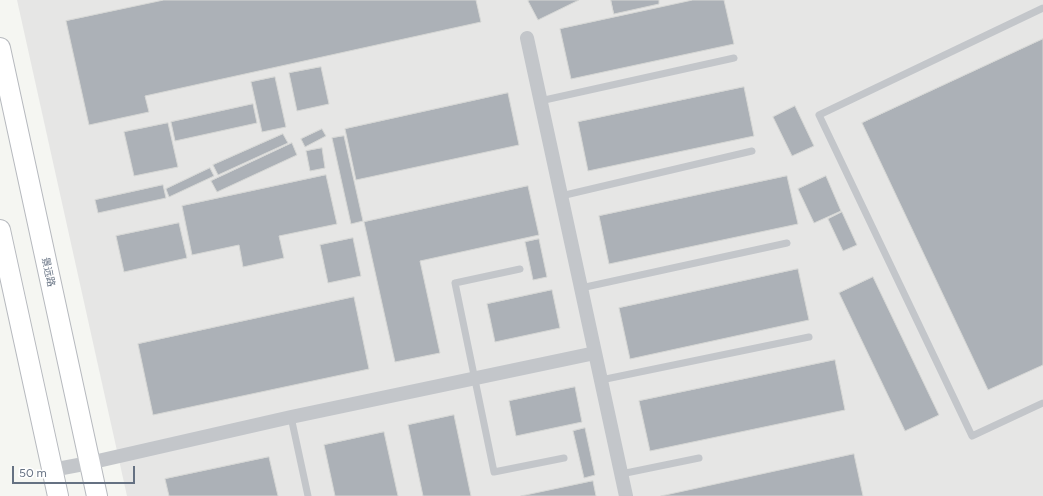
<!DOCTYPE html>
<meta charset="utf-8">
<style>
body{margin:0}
#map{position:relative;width:1043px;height:496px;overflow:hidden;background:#f5f6f2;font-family:Figtree,sans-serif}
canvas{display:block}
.scale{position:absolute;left:12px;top:466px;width:123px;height:18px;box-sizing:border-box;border:2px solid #657182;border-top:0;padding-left:5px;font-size:12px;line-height:14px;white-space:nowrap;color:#657182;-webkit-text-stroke:3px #fff;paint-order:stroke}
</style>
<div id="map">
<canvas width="1043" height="496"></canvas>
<div class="scale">50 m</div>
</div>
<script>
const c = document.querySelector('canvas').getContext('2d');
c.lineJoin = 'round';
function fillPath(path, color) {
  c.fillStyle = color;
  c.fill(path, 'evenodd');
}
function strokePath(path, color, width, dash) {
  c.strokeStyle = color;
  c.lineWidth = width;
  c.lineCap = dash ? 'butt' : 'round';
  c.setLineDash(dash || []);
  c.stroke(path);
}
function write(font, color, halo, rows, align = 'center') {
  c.font = font + ' Figtree,"Noto Sans SC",sans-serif';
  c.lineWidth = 4;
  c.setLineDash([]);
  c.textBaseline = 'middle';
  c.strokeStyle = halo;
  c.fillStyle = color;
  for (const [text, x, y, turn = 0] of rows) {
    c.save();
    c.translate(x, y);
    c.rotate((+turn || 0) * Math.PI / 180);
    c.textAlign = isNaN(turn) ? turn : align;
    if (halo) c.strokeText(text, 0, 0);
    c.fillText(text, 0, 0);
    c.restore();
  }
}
fillPath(new Path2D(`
 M17,0H1043V496H127Z`), '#e6e6e5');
const building = new Path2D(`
 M164,0H476L481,22L145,96L149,112L89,125L66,21Z
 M530,0H579L538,20L528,1Z
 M611,0H659V4L614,14Z
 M693,0H724L734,44L571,79L560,29Z
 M1043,39V365L988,390L862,123Z
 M321,67L329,104L297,111L289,73Z
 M275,77L286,127L262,132L251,82Z
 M744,87L754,136L588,171L578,122Z
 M508,93L519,145L356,180L345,129Z
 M253,104L257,123L175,141L171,122Z
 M795,106L814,146L792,156L773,117Z
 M168,123L178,167L134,176L124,132Z
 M322,129L326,136L305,147L301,139Z
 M283,134L288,143L218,175L213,165Z
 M344,136L363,221L351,224L332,138Z
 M292,143L297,155L217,192L211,181Z
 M322,148L325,168L310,171L306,151Z
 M210,168L214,176L169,197L166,189Z
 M326,175L337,224L279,236L284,258L243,267L239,245L192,255L182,206Z
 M787,176L798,224L609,264L599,216Z
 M826,176L841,211L814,223L798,189Z
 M163,185L166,198L98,213L95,200Z
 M528,186L539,235L420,261L440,353L395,362L364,222Z
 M842,212L857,245L843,251L828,219Z
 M179,223L187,258L124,272L116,236Z
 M353,238L361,276L328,283L320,245Z
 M539,239L547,277L533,280L525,242Z
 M798,269L809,320L630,359L619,308Z
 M873,277L939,415L905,431L839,293Z
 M552,290L560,328L495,342L487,304Z
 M354,297L369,369L153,415L138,344Z
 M835,360L845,410L650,451L639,401Z
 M575,387L582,422L516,436L509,401Z
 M454,415L471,496H423L408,425Z
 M585,428L595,475L584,478L573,431Z
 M384,432L398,496H335L324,445Z
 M854,454L863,496H661Z
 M269,457L278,496H169L165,479Z
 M593,481L596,496H521Z`);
fillPath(building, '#acb1b7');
strokePath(building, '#d6d7d5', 1);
const secondary = new Path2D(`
 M0,48L97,496
 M0,230L58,496`);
strokePath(secondary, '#b6b9be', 22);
strokePath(new Path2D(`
 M1043,8L819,115L972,436L1043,403
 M540,101L734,58
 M561,196L752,151
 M520,269L455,283L494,472L564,458
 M581,288L787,243
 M601,380L809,337
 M291,417L308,496
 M621,474L699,458`), '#c3c6ca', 7);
strokePath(new Path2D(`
 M527,38L626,496
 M52,470L89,463L291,417L595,353`), '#c3c6ca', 14);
strokePath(secondary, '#fff', 20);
write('10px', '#657182', '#fff', [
 ["景远路",48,272,78]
]);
</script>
